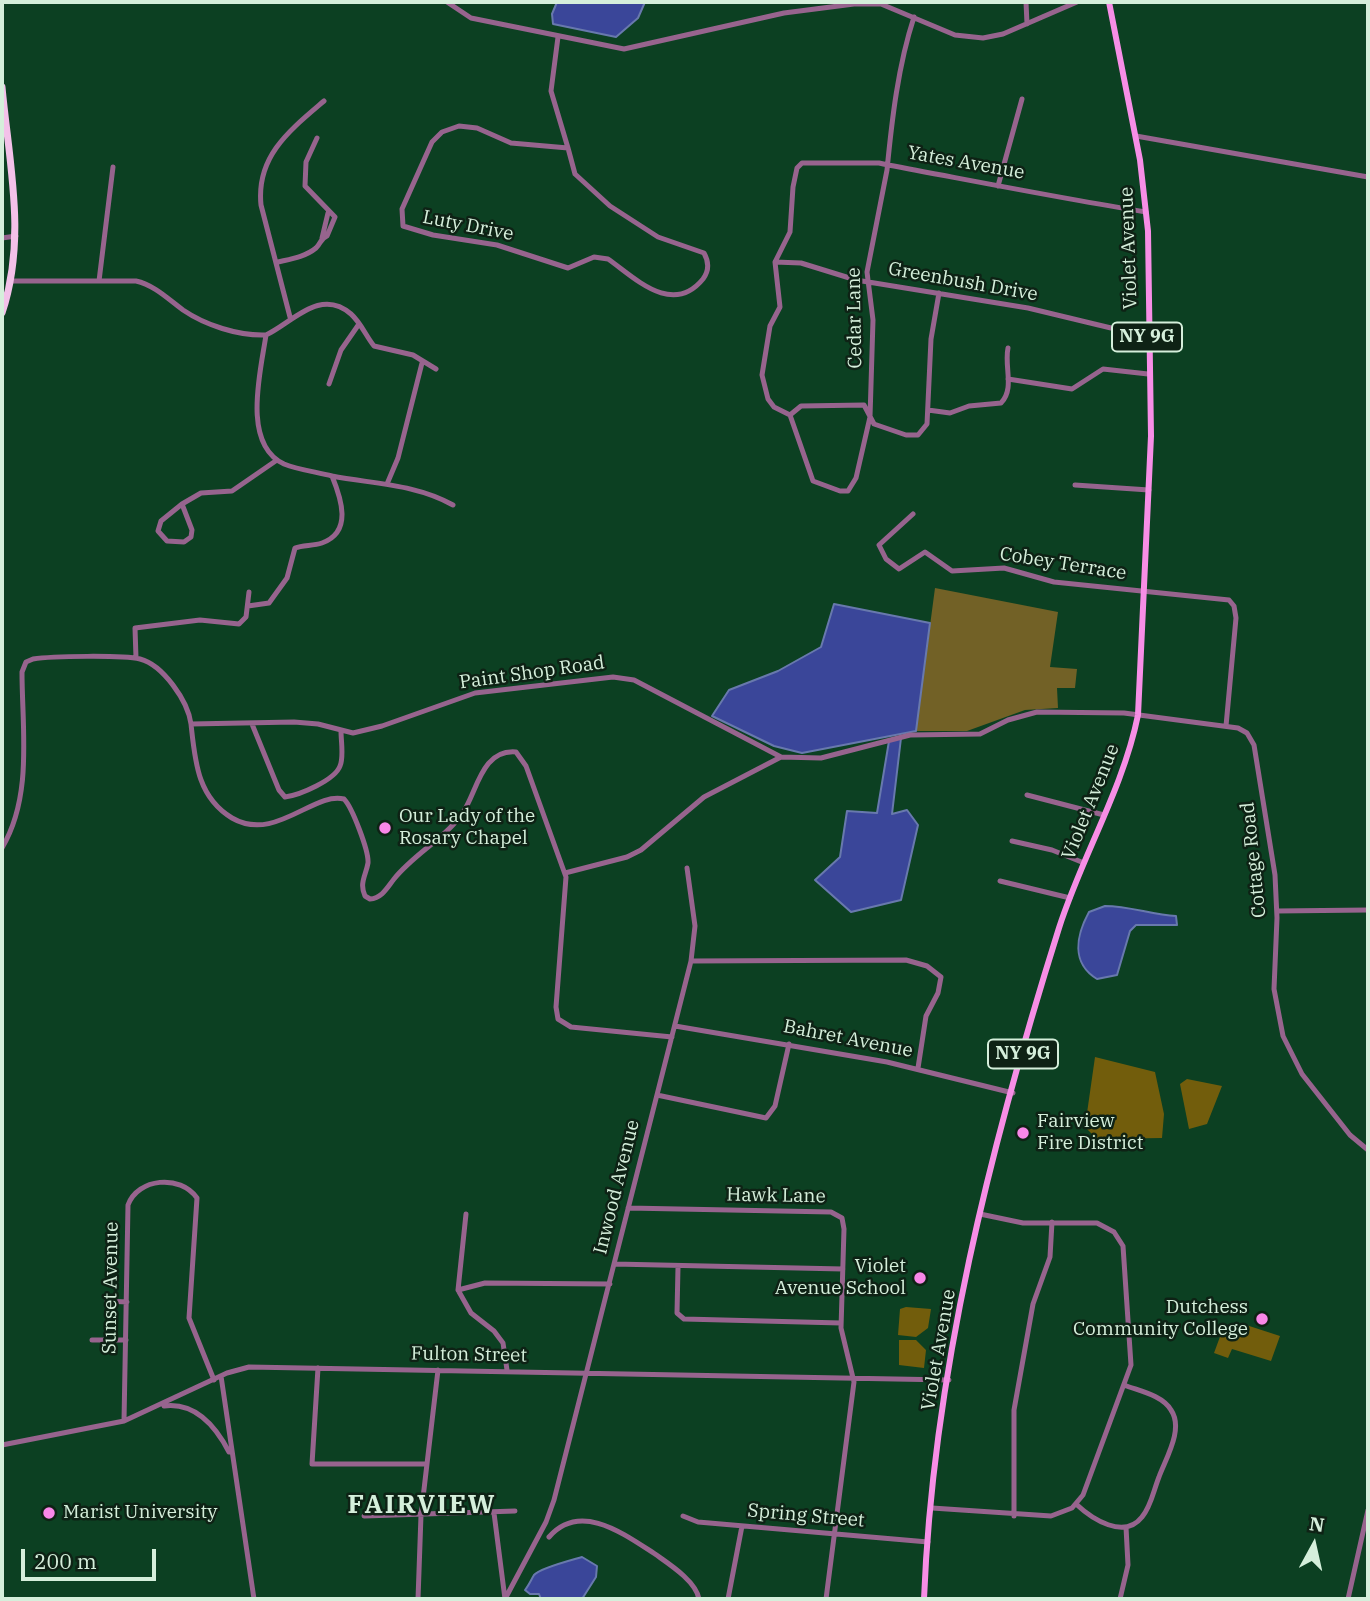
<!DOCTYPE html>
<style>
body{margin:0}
#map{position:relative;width:1370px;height:1601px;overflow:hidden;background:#0c4022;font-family:"IBM Plex Serif",serif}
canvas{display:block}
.frame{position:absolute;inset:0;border:4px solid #d5efdb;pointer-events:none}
.north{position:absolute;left:1279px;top:1510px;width:70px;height:70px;-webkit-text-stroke:5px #0e2215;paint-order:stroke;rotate:8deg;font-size:19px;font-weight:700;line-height:28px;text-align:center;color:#d5efdb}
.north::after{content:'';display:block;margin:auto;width:24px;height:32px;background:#d5efdb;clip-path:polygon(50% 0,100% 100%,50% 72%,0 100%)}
.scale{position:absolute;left:21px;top:1549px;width:135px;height:32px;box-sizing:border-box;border:4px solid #d5efdb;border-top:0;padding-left:9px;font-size:21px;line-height:24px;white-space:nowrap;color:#d5efdb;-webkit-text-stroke:5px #0e2215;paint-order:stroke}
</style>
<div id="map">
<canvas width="1370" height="1601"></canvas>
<div class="frame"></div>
<div class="north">N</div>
<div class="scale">200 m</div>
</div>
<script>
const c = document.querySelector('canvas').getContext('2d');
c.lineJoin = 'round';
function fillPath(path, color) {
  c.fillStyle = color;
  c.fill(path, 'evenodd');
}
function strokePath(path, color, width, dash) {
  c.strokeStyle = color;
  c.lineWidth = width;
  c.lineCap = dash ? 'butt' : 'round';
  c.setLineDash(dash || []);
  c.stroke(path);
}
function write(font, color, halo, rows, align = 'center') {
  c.font = font + ' "IBM Plex Serif",serif';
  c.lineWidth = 5;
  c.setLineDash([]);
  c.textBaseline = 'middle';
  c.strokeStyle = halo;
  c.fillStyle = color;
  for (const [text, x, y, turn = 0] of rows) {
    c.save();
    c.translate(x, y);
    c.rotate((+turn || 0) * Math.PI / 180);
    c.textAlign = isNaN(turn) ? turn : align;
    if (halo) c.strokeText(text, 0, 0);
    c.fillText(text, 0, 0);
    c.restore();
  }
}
fillPath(new Path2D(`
 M1095,1057L1155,1072L1164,1114L1162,1138L1097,1139L1085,1127Z
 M1187,1079L1222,1086L1207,1124L1189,1129L1180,1084Z
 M906,1307L931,1309L928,1328L916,1337L898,1335L900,1309Z
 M1240,1323L1280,1336L1271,1361L1232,1349L1228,1358L1214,1353L1221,1334L1235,1338Z
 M899,1340H916L926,1350L924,1368L899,1365Z`), '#725d0c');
fillPath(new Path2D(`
 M935,588L1058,612L1050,667L1077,669L1075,688H1057L1058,708L1025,710L967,731H916Z`), '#726126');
const water = new Path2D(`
 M557,2H645L638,18L616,37L553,24L552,14Z
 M834,604L930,623L916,731L802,753L774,746L712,716L729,690L778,671L821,647Z
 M901,738L892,814L907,810L918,825L901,900L851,912L815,880L840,857L847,811L877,813L889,741Z
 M1105,906C1130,906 1152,915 1176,916L1177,925H1136L1130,931L1117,975L1097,979C1071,963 1076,936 1089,912Z
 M582,1557L597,1566L596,1577L582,1599H541L539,1594H530L525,1590C529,1585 531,1580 534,1575C540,1568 572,1560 582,1557Z`);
fillPath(water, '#3a4699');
strokePath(water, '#6879ad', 2);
strokePath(new Path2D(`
 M447,2L471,18L624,49L784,13L854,4H881L955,35L983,38L1003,34L1077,2
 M1026,2L1027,24
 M914,17C898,66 892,119 887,170L867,272L873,320L870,417L856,478L848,491H840L813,481L790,415L774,407L768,399L762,375L770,326L780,307L775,262L790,232L793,187L797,168L802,163H879L888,165C974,181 1059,198 1146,212
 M558,37L551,91L568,148
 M459,126L477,128L511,143L568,148L575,174L610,206L658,237L704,253C709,262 709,271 703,279C672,317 634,277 608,259L594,257L568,268L497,245L433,235L403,226L402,209L432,142L442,132Z
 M1136,136L1368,177
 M998,186L1022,99
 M2,238L16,236
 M322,238L328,213
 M278,262C291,259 305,257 316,248C321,243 320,239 327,236L335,217L305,186L306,162L317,138
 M775,262L801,263L856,280L1028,308L1111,328L1147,331
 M11,281H136C154,285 168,299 183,310C205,325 238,336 266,335
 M99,281L113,167
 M290,317L261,205C256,156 290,130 324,101
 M266,335C292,323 320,287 351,314C361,323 366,336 374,346L413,355L436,369
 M1008,379L1072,389L1103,369L1148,374
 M329,384L341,350L359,324
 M928,410L950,413L969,406L1001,403C1015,389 1004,366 1008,348
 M790,415L801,406L864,405L874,424L906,435H918L927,424L931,339L939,293
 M332,476C373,484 416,484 453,505
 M387,484L398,458L422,363
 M1075,485L1149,490
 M182,504L192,530L191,537L184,542L167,541L158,531L161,521Z
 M182,504L201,493L232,491L277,460
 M913,514L879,545L886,559L899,569L925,552L952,571L1004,568L1054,582L1229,600L1234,606L1236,618L1226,726
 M248,606L269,603L287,578L295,548C303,545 313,546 322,543C353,532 341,498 332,476C317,472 299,470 284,464C241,444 261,370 266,335
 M136,658L135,628L200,620L239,624L246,617L249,592
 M191,724L294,722L318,724L353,733L382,726L475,693L613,677L634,680L781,757
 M252,724L279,790L285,797C300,795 335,780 340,766C344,757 341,742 341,731
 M1027,795L1104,815
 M1012,841L1052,850L1084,863
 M2,848C33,796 22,729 22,672L26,662L33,659C52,656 123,655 140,659C163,665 188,701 191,724C195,760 197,797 232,818C275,843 314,791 344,799C352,807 369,851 368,863C366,875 359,883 365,896L370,899C382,898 387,888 394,879C414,854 444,839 462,814C477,793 481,749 516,752L526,766L566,877L556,1007L558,1019L571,1027L672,1037
 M565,873L627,857L641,850L704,797L781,757L821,758L910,735L980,734L1008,720L1037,712L1124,713L1238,728L1247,733L1254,745L1275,875L1277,918L1274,989L1283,1036L1302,1074L1350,1135L1368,1150
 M1000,881L1070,898
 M1277,911L1368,910
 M691,961L906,960L927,966L941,977L938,993L926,1016L918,1068
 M675,1026L887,1062L1013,1093
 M657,1095L766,1118L775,1106L789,1044
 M628,1208L831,1212L842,1218L844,1229L841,1328L854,1382L826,1599
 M466,1214L458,1290L471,1313L494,1331L503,1343L507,1370
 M614,1264L843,1269
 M678,1267L677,1313L684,1319L841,1323
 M458,1290L485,1283L610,1284
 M107,1301L127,1302
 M92,1340H126
 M318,1368L312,1464H427
 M221,1376L254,1599
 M164,1406C195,1402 216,1427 229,1452
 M124,1421L128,1205C138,1178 180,1174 197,1198L189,1318L214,1380
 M2,1445L124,1421L227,1373L249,1367L949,1380
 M1076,1504C1092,1519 1124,1540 1142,1517C1151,1507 1154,1489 1159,1477C1166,1458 1184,1429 1171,1410C1162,1395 1139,1391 1124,1385
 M932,1508L1051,1516L1072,1508L1083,1495L1131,1365L1123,1246L1114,1232L1097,1223H1023L980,1214
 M494,1513L505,1599
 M364,1516L515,1511
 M683,1516L698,1522L928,1542
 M1014,1516V1410L1033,1304L1050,1257L1052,1222
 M549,1537C580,1501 624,1534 655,1554C669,1564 696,1581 699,1599
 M418,1599L421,1515L438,1370
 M505,1599L546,1522L554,1500L691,961L695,926L687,868
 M728,1599L742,1526
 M1120,1599L1128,1565L1126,1527
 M1348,1599L1368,1510`), '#97648e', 5);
strokePath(new Path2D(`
 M924,1599C933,1372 991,1144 1059,928C1082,856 1123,789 1138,715L1151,436L1148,231L1140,160L1109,2`), '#f78ee6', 6);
strokePath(new Path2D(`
 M2,87C9,163 27,238 2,313`), '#f3c1e9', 7);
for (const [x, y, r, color] of [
 [385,828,7,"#f987e8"],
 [1023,1133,7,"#f987e8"],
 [920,1278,7,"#f987e8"],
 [1262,1319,7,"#f987e8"],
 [49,1513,7,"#f987e8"]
]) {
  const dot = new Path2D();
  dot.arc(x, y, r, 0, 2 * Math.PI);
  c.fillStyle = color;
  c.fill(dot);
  strokePath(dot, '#0e2215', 2.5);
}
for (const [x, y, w] of [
 [1147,337,70],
 [1023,1054,70]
]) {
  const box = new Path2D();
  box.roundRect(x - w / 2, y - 14.5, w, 29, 5);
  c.fillStyle = '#0e2215';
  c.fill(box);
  strokePath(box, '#d5efdb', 2);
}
write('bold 18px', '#d5efdb', null, [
 ["NY 9G",1147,337],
 ["NY 9G",1023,1054]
]);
write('19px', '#d5efdb', '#0e2215', [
 ["Yates Avenue",966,163,10],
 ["Luty Drive",468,226,11],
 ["Violet Avenue",1129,248,-92],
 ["Greenbush Drive",963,282,10],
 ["Cedar Lane",855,318,-91],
 ["Cobey Terrace",1063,564,9],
 ["Paint Shop Road",532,673,-8],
 ["Violet Avenue",1091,802,-68],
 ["Cottage Road",1254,860,-96],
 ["Bahret Avenue",848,1039,11],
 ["Inwood Avenue",617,1187,-76],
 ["Hawk Lane",776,1196,1],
 ["Sunset Avenue",111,1288,-89],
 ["Violet Avenue",939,1350,-80],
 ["Fulton Street",469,1355,1],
 ["Spring Street",806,1516,5]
]);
write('19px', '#d5efdb', '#0e2215', [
 ["Our Lady of the",399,817],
 ["Rosary Chapel",399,839],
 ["Fairview",1037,1122],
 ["Fire District",1037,1144],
 ["Violet",906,1267,"right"],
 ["Avenue School",906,1289,"right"],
 ["Dutchess",1248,1308,"right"],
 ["Community College",1248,1330,"right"],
 ["Marist University",63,1513]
], 'left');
c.letterSpacing = '2px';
write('bold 26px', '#d5efdb', '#0e2215', [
 ["FAIRVIEW",422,1505]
]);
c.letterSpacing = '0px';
</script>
